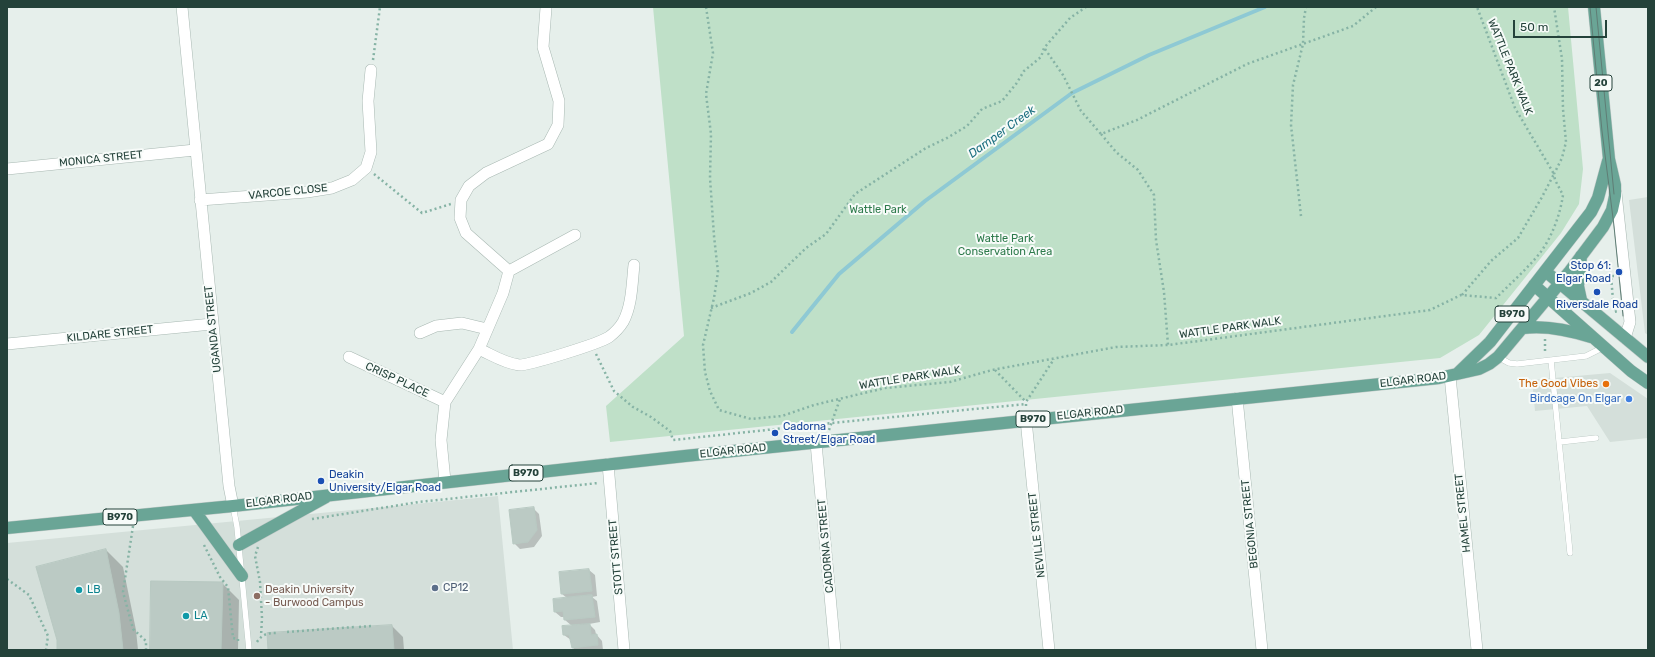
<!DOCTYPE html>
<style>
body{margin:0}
#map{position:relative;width:1655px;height:657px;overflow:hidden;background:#e6efeb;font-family:Rubik,sans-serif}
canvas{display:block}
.frame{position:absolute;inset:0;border:8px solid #24423a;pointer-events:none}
.scale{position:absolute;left:1513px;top:20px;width:94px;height:18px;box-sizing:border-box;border:2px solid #24423a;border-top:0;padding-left:5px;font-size:12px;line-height:14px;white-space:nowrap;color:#24423a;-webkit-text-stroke:3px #f7fbf9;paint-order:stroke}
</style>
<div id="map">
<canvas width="1655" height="657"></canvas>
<div class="frame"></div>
<div class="scale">50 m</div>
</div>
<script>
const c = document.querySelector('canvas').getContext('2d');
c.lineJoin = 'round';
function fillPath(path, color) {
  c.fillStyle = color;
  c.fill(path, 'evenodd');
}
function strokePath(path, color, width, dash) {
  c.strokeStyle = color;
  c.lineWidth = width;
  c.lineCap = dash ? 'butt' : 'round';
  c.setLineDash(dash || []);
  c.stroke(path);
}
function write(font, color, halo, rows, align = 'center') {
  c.font = font + ' Rubik,sans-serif';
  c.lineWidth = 4;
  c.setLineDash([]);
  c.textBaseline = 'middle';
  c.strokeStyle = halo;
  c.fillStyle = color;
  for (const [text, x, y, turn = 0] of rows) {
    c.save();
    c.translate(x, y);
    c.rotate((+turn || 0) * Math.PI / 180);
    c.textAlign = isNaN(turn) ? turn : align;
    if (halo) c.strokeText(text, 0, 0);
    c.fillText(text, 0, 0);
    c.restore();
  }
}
fillPath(new Path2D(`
 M1648,197V335L1645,333L1629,200Z
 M1610,373L1648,399V438L1610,442L1587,406L1535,411L1532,380Z
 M498,496L513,650H7V543Z`), '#d4dfda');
fillPath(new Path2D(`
 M653,7H1568L1583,169L1579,204L1561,233L1479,335L1440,358L610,442L606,406L684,336Z`), '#bfe0c8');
fillPath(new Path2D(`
 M533,508L539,514L542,536L534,547L520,549L514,543Z
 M106,550L123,567L136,630L138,650H58Z
 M589,570L595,575L597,596L592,597L597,601L600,622L589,624L595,630L596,634L602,641L603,650H575L573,648L571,640L564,635L572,626L565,620V617H561L555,612L567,598L562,594Z
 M222,583L239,600L238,650H151Z
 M392,626L403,637L404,650H269Z`), '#0003');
strokePath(new Path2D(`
 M792,332L839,274L925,201L1072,93L1149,55L1265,7`), '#8ec9d4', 4);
const building = new Path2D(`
 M534,507L537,530L528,542L513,544L509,510Z
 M106,549L119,613L123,650H57V640L36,567Z
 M589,569L592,591L561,594L559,572Z
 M151,581L223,582L221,650H150Z
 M592,595L595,617L564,620L563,611L554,612L553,599Z
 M590,624L591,635L597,634L598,645L572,648L569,635H563L562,626Z
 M392,625L394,650H268L267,633Z`);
fillPath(building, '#bbcac4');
strokePath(building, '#b8c9c2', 1);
const service = new Path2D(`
 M1498,357L1509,363L1517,364L1586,356L1604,347
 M1551,360L1570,553
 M1560,442L1596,438
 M233,506L237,527L249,650`);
const minor = new Path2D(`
 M182,7L229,486L233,506
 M7,169L195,150
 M1616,193L1630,322L1625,338
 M200,200L307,192L332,188L352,180L366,168L371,152L368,101L371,70
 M509,271L575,235
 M420,333L436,326L462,323L487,329
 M7,344L212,324
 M479,349C492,355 504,363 519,365C530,365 598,344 609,337C613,334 620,327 623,322C632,306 632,283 634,265
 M349,357L445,402
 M1450,376L1477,650
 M1237,398L1262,650
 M1026,420L1049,650
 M816,443L835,650
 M608,464L624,650
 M445,481L441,440L445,402L479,349L503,293L509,271L466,233L460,218L461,200L469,186L486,173L548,144L558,125L559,101L543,47L546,8`);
const primary = new Path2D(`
 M1545,271L1648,357
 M1534,285L1631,371L1648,383
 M1581,300L1578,286L1581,256
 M1523,328C1545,325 1569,330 1591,337
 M1458,373L1490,342L1591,212L1598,198L1608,161
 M194,510L242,576
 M7,528L233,506L685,456L1439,378L1479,369L1489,364L1498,357L1570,271L1603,227L1612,210L1615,196V185L1609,159L1594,7
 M239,545L326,497`);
strokePath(service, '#a8b8b2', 6);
strokePath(minor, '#a8b8b2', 12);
strokePath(primary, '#c2cac8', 13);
strokePath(new Path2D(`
 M706,7L713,53L706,94L711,134L710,178L714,236L718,272L714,298L703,345L705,372L710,391L719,410L751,419L782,416L814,405L885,388L950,382L992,370L1116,347L1168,345L1206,340L1430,310L1461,295L1496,298C1511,283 1527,269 1540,253C1552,237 1560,215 1563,195L1555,180L1554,174L1562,158L1566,142L1563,109L1562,59L1554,7
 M1045,49L1063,75L1081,111L1101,134L1137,120L1247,64L1353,26L1376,7
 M373,60L380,7
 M1101,134L1116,152L1138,170L1154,195L1156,240L1164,292L1168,345
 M374,174L422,213L451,204
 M1301,216L1291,125L1293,85L1303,44L1304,18L1306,7
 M1614,276H1611L1614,312L1618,311
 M1462,295L1491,261L1518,238L1542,197L1554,174L1515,108L1477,7
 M711,308L751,293L771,282L806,248L826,234L855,194L926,148L947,138L967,126L982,109L1002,101L1016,84L1024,71L1041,57L1044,48L1070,18L1086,7
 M1545,339V352
 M596,354L614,391L633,407L651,417L670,431L673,440L832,423L1026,404
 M995,370L1026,402
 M1026,406V402L1054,359
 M829,430L840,399
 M312,519L419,502L598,483
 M133,526L123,592L133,629L146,641V650
 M204,545L220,577L228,587L233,638L238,639V644
 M258,547L255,556L260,582L262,618L261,636
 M7,579L29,595L48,636L46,650
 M359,627L372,626
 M287,632L354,627
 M257,642C263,633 269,633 278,633`), '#86b3a5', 2.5, [2, 3]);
strokePath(service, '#fff', 5.5);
strokePath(minor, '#fff', 11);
strokePath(primary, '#6aa596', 12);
strokePath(new Path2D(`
 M1590,7L1602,131L1614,226L1623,316
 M1596,7L1614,194`), '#5f7d75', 1);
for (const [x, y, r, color] of [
 [1619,272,4,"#1a4fb4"],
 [1597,292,4,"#1a4fb4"],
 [1606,384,4,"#e8710a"],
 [1629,399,4,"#3f7fe0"],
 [775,433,4,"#1a4fb4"],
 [321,481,4,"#1a4fb4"],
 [435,588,4,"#5c6f8a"],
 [79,590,4,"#0f9aa8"],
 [257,596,4,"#8d6e63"],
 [186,616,4,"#0f9aa8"]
]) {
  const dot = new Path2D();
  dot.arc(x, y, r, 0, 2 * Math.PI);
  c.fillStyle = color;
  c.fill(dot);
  strokePath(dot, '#f7fbf9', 1.5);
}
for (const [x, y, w] of [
 [1601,83,22],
 [1512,314,34],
 [1033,419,34],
 [526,473,34],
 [120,517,34]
]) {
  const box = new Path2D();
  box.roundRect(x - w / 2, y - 8, w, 16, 3);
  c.fillStyle = '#f7fbf9';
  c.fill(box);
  strokePath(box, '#24423a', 1);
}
write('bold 10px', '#24423a', null, [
 ["20",1601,83],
 ["B970",1512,314],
 ["B970",1033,419],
 ["B970",526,473],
 ["B970",120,517]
]);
write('11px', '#24423a', '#f7fbf9', [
 ["WATTLE PARK WALK",1510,67,68],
 ["MONICA STREET",101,159,-6],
 ["VARCOE CLOSE",288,192,-6],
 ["WATTLE PARK WALK",1230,328,-8],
 ["UGANDA STREET",213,329,-96],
 ["KILDARE STREET",110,334,-6],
 ["WATTLE PARK WALK",910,378,-9],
 ["CRISP PLACE",397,380,25],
 ["ELGAR ROAD",1413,380,-7],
 ["ELGAR ROAD",1090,413,-6],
 ["ELGAR ROAD",733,451,-6],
 ["ELGAR ROAD",279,500,-7],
 ["HAMEL STREET",1463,513,-96],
 ["BEGONIA STREET",1250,524,-96],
 ["NEVILLE STREET",1037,535,-96],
 ["CADORNA STREET",826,546,-95],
 ["STOTT STREET",616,557,-95]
]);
write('11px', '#2d7a4b', '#f7fbf9', [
 ["Wattle Park",878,210],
 ["Wattle Park",1005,239],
 ["Conservation Area",1005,252]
]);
write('11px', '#164399', '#f7fbf9', [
 ["Stop 61:",1611,266,"right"],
 ["Elgar Road",1611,279,"right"],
 ["Riversdale Road",1597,305,"center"],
 ["Cadorna",783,427],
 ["Street/Elgar Road",783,440],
 ["Deakin",329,475],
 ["University/Elgar Road",329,488]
], 'left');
write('11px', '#c56008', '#f7fbf9', [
 ["The Good Vibes",1598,384]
], 'right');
write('11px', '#366cbe', '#f7fbf9', [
 ["Birdcage On Elgar",1621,399]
], 'right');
write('11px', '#4e5e75', '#f7fbf9', [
 ["CP12",443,588]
], 'left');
write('11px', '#0d838f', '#f7fbf9', [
 ["LB",87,590],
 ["LA",194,616]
], 'left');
write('11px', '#785e54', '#f7fbf9', [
 ["Deakin University",265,590],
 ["- Burwood Campus",265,603]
], 'left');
write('italic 12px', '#1c6f80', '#f7fbf9', [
 ["Damper Creek",1002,132,-36]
]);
</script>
